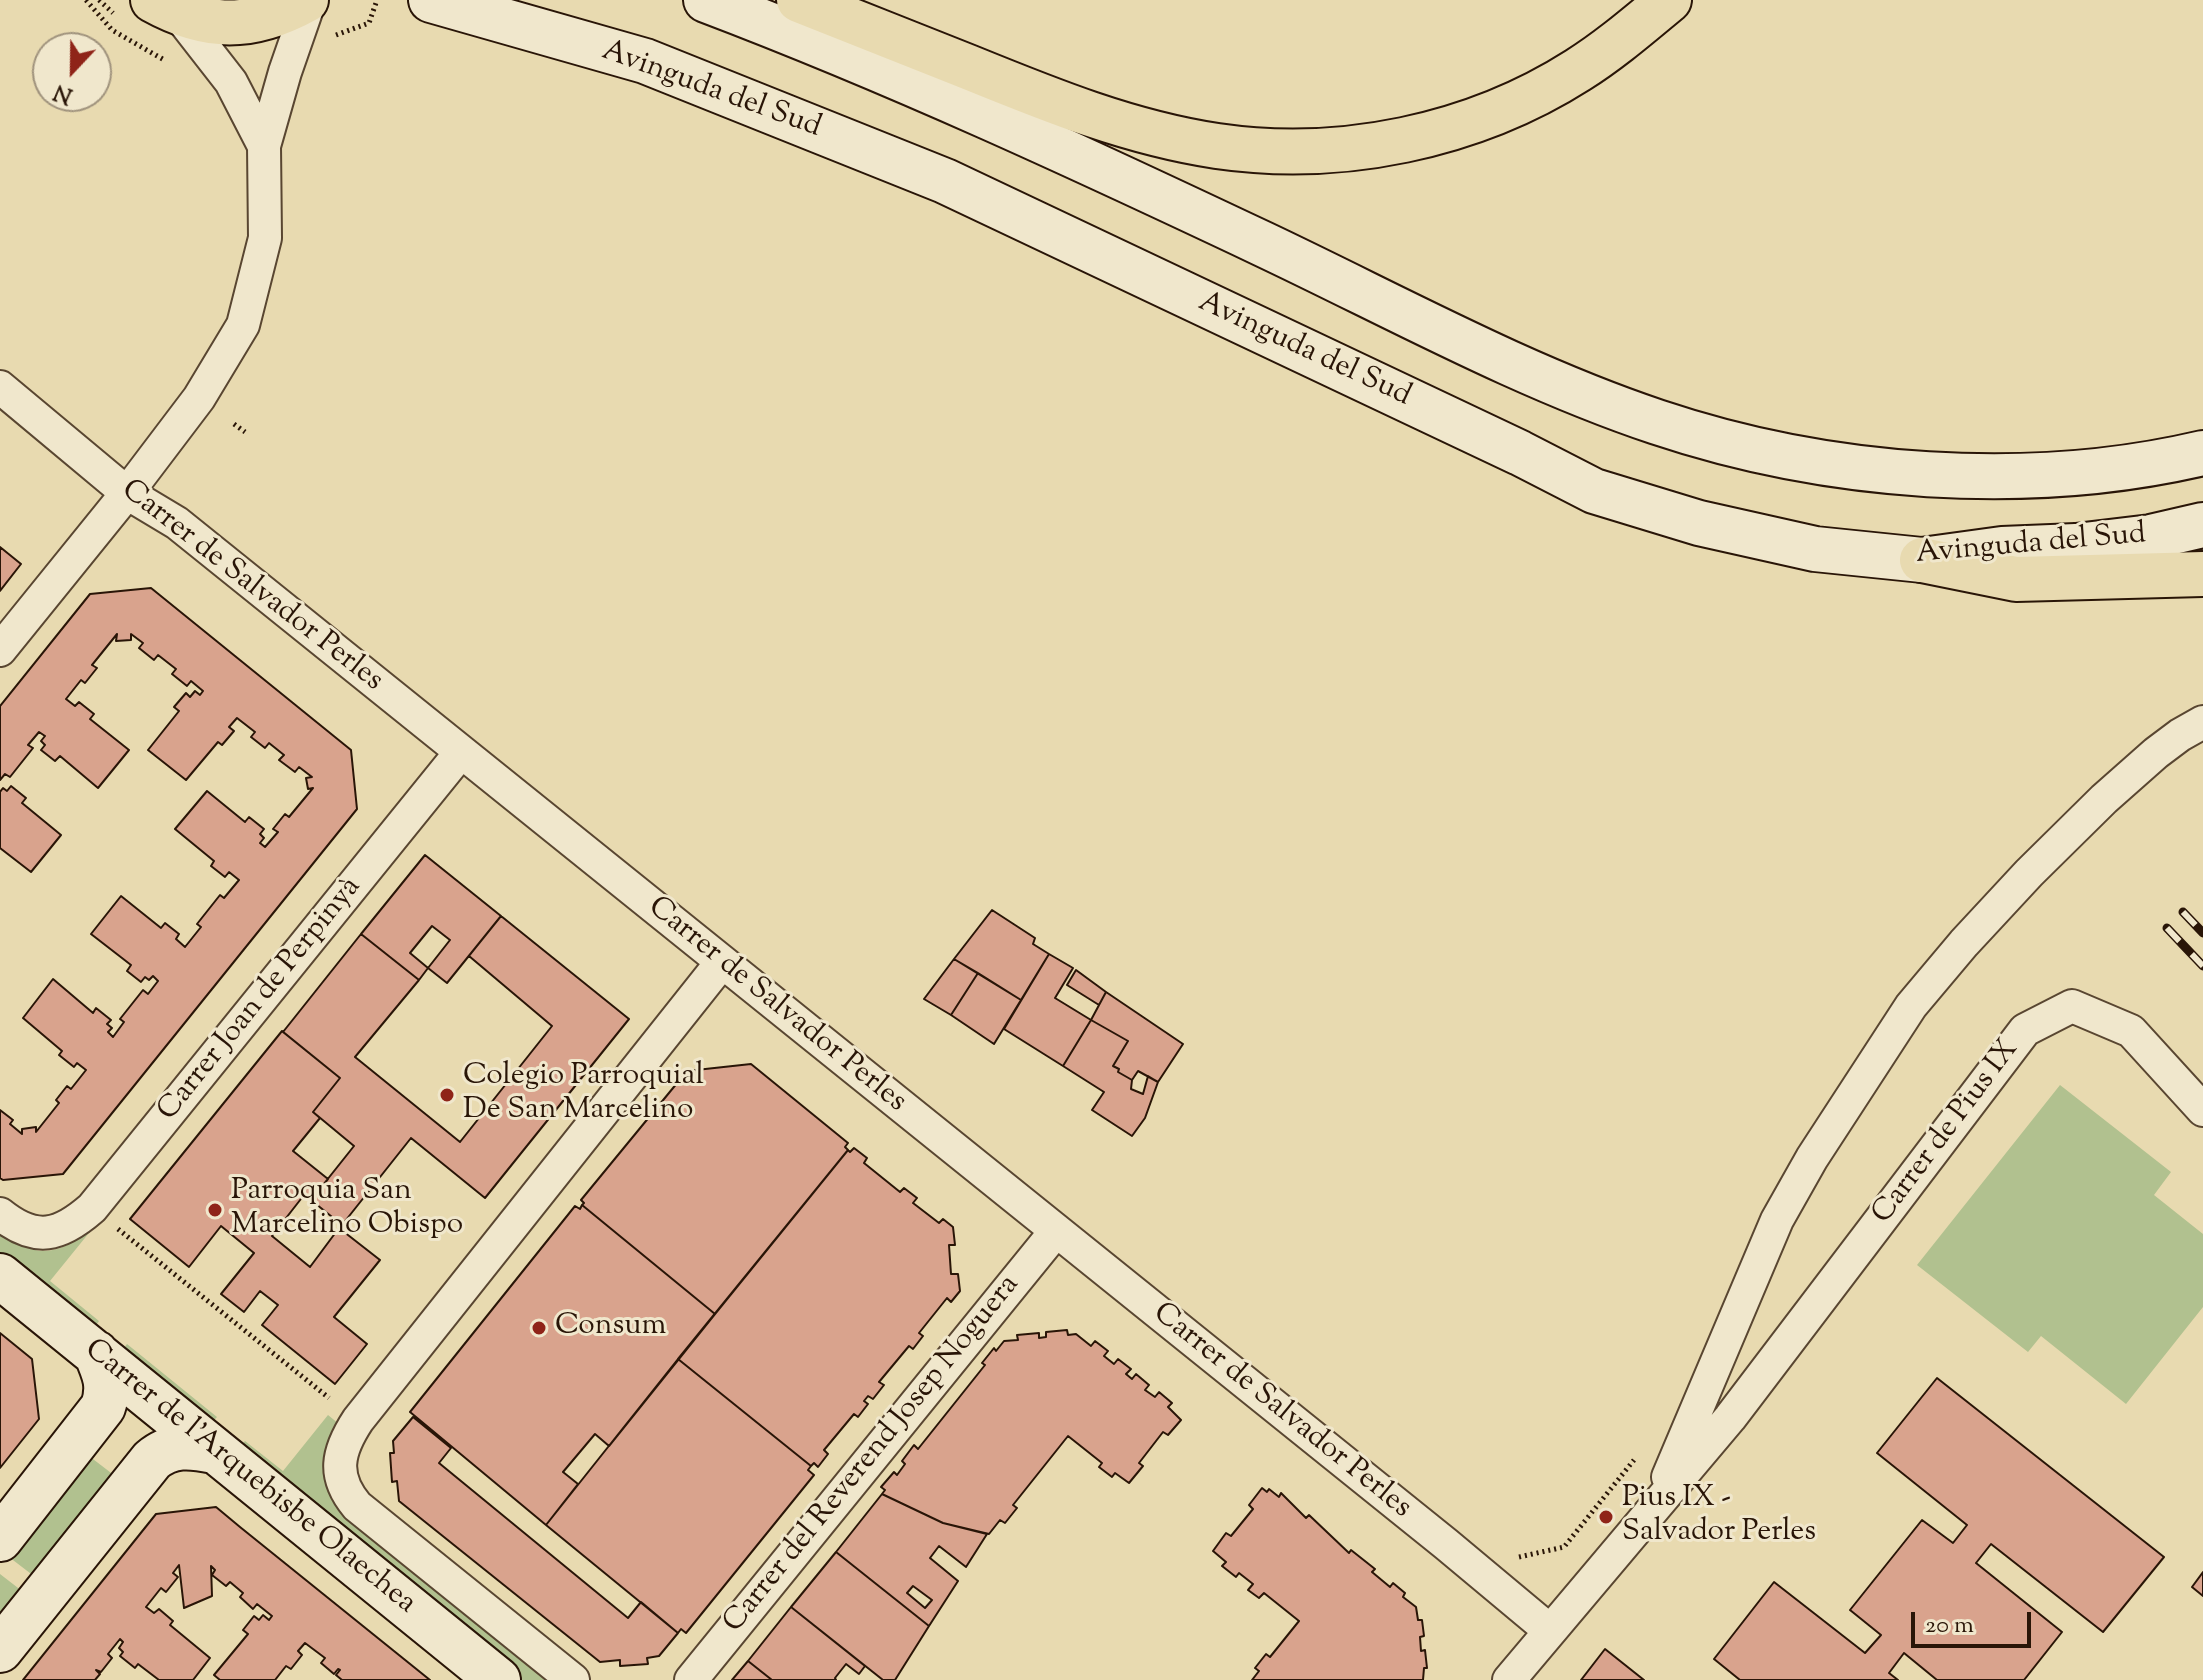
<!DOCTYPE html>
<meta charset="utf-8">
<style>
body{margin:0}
#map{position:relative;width:2203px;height:1680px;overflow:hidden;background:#e8dab0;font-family:"Sorts Mill Goudy",serif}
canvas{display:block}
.north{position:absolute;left:32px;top:32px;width:80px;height:80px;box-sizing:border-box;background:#f0e7cc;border:2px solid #a0937d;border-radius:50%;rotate:202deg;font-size:22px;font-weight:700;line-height:32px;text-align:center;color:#291507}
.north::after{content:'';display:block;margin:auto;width:28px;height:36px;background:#8f2418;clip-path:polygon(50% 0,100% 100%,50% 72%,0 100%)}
.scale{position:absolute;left:1911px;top:1612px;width:120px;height:36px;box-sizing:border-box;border:4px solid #291507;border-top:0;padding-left:10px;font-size:24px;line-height:28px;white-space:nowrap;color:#291507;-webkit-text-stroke:6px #f0e7cc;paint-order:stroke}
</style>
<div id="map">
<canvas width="2203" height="1680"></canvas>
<div class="north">N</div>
<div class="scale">20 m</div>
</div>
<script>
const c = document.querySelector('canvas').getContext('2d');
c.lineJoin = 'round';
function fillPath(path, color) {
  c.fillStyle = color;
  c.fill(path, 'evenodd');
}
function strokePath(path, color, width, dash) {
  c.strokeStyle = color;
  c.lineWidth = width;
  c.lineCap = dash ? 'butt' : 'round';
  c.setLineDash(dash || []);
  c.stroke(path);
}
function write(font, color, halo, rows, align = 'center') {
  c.font = font + ' "Sorts Mill Goudy",serif';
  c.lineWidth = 6;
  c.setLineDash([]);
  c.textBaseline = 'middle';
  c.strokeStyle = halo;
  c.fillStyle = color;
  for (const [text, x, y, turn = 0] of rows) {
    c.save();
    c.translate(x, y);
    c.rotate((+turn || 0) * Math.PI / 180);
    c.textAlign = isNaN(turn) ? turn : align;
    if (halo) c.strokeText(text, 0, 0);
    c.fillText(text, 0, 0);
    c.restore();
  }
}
fillPath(new Path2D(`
 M2060,1085L2171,1172L2154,1195L2203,1234V1307L2126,1404L2041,1336L2028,1352L1917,1265Z
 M93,1228L50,1281L99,1321L90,1334L0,1261V1231C36,1260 58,1256 93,1228Z
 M127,1344L217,1417L206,1429L117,1357Z
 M328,1415L339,1424C318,1452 318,1478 339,1505L555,1680H517L236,1451L245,1441L283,1471Z
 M89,1456L119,1479L39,1580L9,1557Z
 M0,1574L22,1591L0,1618Z`), '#b1c18f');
const building = new Path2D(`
 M0,547L21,564L0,591Z
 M151,588L351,750L357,809L63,1174L3,1180L0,1178V1110L13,1120L10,1124L22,1134V1129L36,1127V1132L59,1103L56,1100L67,1086L71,1089L86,1070L77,1063L74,1067L59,1055L62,1051L23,1018L53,979L93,1013L96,1008L111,1020L107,1024L112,1028L108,1032L113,1037L124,1022L120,1019L143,990L148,994L158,981L153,976L149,980L145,977L141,982L127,971L131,965L91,934L121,896L161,928L165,923L179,934L176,939L185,947L201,927L197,924L220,895L224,898L239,880L229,872L225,877L211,866L214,861L175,829L207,791L245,822L249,817L264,829L260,834L264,838L260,843L265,847L278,832L273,829L285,814L289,817L313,788L308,789L306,778L312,777L299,767L295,772L279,760L284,755L269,743L265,748L251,737L255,732L237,718L229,727L234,731L222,745L218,742L186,780L148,750L179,711L174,707L186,693L190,697L195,691L200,695L203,691L191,681L187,686L172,674L176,669L158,655L154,660L139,648L143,643L131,634V640L116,641L117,634L92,665L97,668L85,683L81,680L66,699L75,706L79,702L94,714L90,719L129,750L98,788L60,756L55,761L41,750L45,745L41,741L45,736L39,732L28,745L33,748L10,777L5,774L0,780V706L90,594Z
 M11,786L26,798L22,803L61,835L31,872L0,848V792L3,788L7,791Z
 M425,855L501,916L447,983L428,968L419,980L361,934ZM432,926L450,940L428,968L410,953Z
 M992,910L1035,938L1033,944L1049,954L1021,1000L954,959Z
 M501,916L629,1019L485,1198L411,1138L342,1225L311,1200L354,1146L313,1112L340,1078L283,1032L361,934L419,980L355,1057L460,1142L552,1026L469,956Z
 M1049,954L1073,968L1055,998L1091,1020L1063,1066L1004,1029Z
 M954,959L978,973L951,1015L924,999Z
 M1076,970L1106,992L1099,1005L1067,985Z
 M978,973L1021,1000L994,1044L951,1015Z
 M1106,992L1183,1044L1158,1082L1138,1071L1132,1080L1118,1072L1119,1069L1113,1066L1128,1041L1091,1020Z
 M1091,1020L1128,1041L1113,1066L1119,1069L1118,1072L1132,1080L1131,1089L1143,1094L1148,1076L1158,1082L1145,1118L1132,1136L1092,1110L1104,1092L1063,1066Z
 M282,1031L340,1078L313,1112L320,1118L293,1151L328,1179L311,1200L304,1195L272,1236L310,1267L339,1228L380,1260L334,1317L367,1344L335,1384L262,1325L278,1305L260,1291L244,1312L221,1294L254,1253L221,1226L189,1267L130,1219Z
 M751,1064L848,1143L845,1147L848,1150L715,1314L582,1205L584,1203L581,1200L687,1071Z
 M854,1148L867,1158L864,1163L900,1192L904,1188L917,1198L913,1203L939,1223L943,1219L953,1227L955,1245H949L951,1274H958L960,1291L951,1302L947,1298L919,1333L923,1336L913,1349L909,1346L879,1382L884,1385L873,1399L868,1396L864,1401L868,1404L858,1417L854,1414L824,1450L828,1454L818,1467L814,1463L811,1466L678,1359L848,1150L850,1152Z
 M582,1205L715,1314L609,1446L595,1434L563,1472L578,1484L546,1525L410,1412L575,1206L580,1209Z
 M1067,1330L1068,1335L1076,1334L1091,1346L1095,1341L1108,1351L1104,1356L1114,1364L1118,1359L1131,1369L1126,1374L1132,1379L1136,1374L1149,1385L1145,1390L1155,1397L1159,1392L1172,1403L1168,1407L1181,1420L1168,1435L1163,1432L1139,1463L1143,1466L1129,1483L1115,1473L1112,1477L1099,1467L1102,1463L1068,1436L1013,1505L1017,1508L1005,1523L1000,1520L989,1534L943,1523L882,1494L885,1490L881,1487L894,1472L897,1475L905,1464L902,1461L914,1445L918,1449L985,1365L982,1363L994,1348L996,1351L1004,1341L1018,1340L1017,1335L1039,1333V1338L1046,1337V1332Z
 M0,1333L32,1359L39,1419L0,1468Z
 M678,1359L811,1466L808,1470L814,1475L686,1633L681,1629L678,1633L546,1525Z
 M1937,1378L2164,1557L2103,1632L1991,1544L1976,1563L2062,1632L2024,1680H1937L1904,1653L1889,1673L1898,1680H1740L1714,1659L1774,1582L1865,1653L1881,1635L1850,1610L1922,1520L1953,1543L1967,1525L1877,1453Z
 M413,1417L451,1448L439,1463L628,1618L641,1602L678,1633L659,1656L647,1658L648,1664L620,1666V1660L600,1662L399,1501L397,1481L392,1482L390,1453H394L393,1441Z
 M1262,1488L1267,1492L1269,1489L1279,1497L1281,1493L1306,1518L1309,1515L1349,1553L1351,1550L1375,1569L1372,1572L1390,1587L1393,1583L1405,1593L1403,1597L1416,1607L1418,1620H1422L1424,1636L1420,1637L1421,1651L1425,1650L1427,1668H1424L1423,1680H1252L1259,1671L1255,1668L1266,1654L1270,1657L1299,1621L1264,1593L1259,1598L1248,1590L1253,1584L1239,1573L1236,1577L1222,1566L1226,1562L1213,1551L1226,1533L1231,1536L1253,1509L1249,1505Z
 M882,1494L943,1523L987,1534L966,1567L939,1546L930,1558L958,1581L929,1626L836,1552ZM913,1586L932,1600L925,1608L907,1593Z
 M216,1507L240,1527L430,1680H342L336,1675L340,1670L338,1669L334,1674L321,1663L325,1658L305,1643L298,1651L302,1655L291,1669L286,1666L275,1680H220L214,1675L248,1634L243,1630L254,1616L259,1620L263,1615L269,1620L272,1616L257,1604L253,1609L240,1597L243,1593L230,1582L226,1586L212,1575L215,1570L211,1566L212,1596L184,1608L179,1565L173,1573L178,1577L166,1592L161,1588L146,1607L154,1613L159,1609L173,1621L170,1625L210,1658L193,1680H159L138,1664L135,1668L120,1656L123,1652L119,1648L123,1642L120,1639L108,1654L112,1658L101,1672L96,1670L100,1674L95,1680H23L156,1514Z
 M836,1552L929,1626L895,1680H883L791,1607Z
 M2203,1572V1596L2192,1587Z
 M791,1607L865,1666L859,1674L846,1664L835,1678L836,1680H772L748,1661Z
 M1605,1649L1644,1680H1581Z
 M748,1661L772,1680H732Z`);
fillPath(building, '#d9a38d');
strokePath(building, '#291507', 2);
const street = new Path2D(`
 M178,14L231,82L264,146
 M0,387L127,493L177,523L1446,1544L1549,1630
 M0,650L127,493L199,398L243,325L265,238L264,146L285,72L310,0
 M0,1214C36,1243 60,1236 92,1208L461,752
 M1668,1477L1777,1220L1812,1158L1911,1006L1964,943L2029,873L2104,799L2156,753L2180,735L2203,722
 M573,1680L357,1506C332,1476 337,1452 358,1420L722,962
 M691,1680L1056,1231
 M1509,1680L1730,1418L2025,1030L2072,1006L2131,1031L2203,1110`);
const secondary = new Path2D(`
 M431,0L645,61L945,181L1520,453L1594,491L1699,523L1815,549L1922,560L2002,549L2076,546L2151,537L2203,525
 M706,0C896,72 1079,157 1263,244C1394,306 1520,376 1657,422C1827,479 2028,494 2203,453
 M0,1276L498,1680
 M0,1539L103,1407C110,1386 105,1374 96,1353
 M0,1650L152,1460C171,1444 190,1446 214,1451`);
const primary = new Path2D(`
 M153,0C207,30 252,30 306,0`);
const highway = new Path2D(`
 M799,0C855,22 912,45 968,67C1049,100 1130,133 1217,146C1340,164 1473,137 1578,70C1610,50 1640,24 1669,0
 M1922,560L2016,579L2203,574`);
strokePath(street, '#594631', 36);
strokePath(secondary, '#291507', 48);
strokePath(primary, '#291507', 48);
strokePath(highway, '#291507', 48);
strokePath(new Path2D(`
 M86,0L112,30L166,61
 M99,0L113,13
 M336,35L369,23L377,0
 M234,424L245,432
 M118,1229L329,1398
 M1519,1557L1564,1547L1634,1460`), '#291507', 5, [2, 4]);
strokePath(street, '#f0e7cc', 32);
strokePath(secondary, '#f0e7cc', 44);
strokePath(primary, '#e8dab0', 44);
strokePath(highway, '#e8dab0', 44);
const rail = new Path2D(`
 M2183,912L2203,933
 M2167,928L2203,966`);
strokePath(rail, '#291507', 9);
strokePath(rail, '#f0e7cc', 6, [18]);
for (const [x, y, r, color] of [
 [447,1095,8,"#8f2418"],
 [215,1210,8,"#8f2418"],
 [539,1328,8,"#8f2418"],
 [1606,1517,8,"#8f2418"]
]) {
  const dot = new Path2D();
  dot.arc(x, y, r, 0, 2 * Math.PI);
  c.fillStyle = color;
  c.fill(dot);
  strokePath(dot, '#f0e7cc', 3);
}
write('30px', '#291507', '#f0e7cc', [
 ["Avinguda del Sud",711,91,20],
 ["Avinguda del Sud",1304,351,25],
 ["Avinguda del Sud",2031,546,-5],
 ["Carrer de Salvador Perles",251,587,38],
 ["Carrer Joan de Perpinyà",261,1000,-51],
 ["Carrer de Salvador Perles",776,1006,39],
 ["Carrer de Pius IX",1947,1133,-53],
 ["Carrer de Salvador Perles",1281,1412,39],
 ["Carrer del Reverend Josep Noguera",873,1455,-51],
 ["Carrer de l'Arquebisbe Olaechea",249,1478,39]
]);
write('30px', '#291507', '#f0e7cc', [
 ["Colegio Parroquial",463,1078],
 ["De San Marcelino",463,1112],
 ["Parroquia San",231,1193],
 ["Marcelino Obispo",231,1227],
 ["Consum",555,1328],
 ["Pius IX -",1622,1500],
 ["Salvador Perles",1622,1534]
], 'left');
</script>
